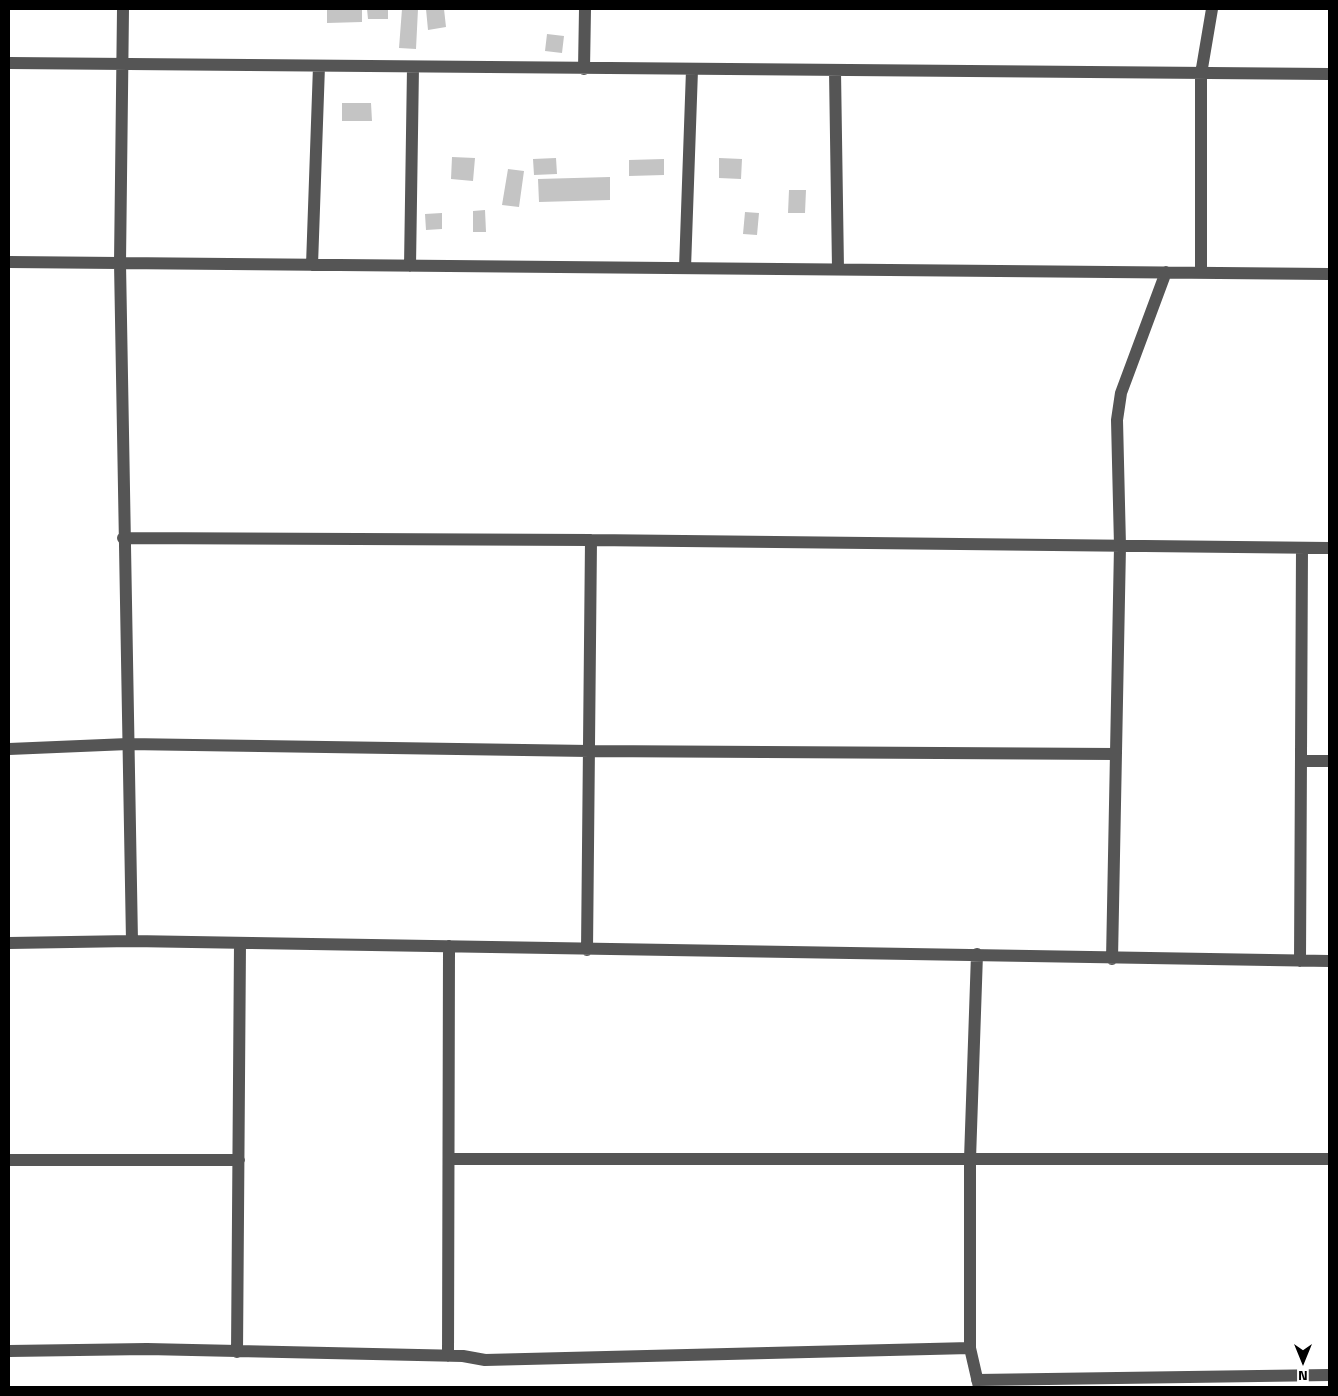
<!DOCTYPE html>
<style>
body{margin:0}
#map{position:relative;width:1338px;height:1396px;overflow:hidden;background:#fff;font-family:"Titillium Web",sans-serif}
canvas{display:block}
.frame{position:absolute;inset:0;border:10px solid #000;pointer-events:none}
.north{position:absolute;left:1278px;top:1336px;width:50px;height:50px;-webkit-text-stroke:4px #fff;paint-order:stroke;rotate:180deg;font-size:14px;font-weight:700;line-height:20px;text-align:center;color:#000}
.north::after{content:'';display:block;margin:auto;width:18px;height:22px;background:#000;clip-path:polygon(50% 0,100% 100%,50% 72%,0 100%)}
</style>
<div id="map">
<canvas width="1338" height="1396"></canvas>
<div class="frame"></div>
<div class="north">N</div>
</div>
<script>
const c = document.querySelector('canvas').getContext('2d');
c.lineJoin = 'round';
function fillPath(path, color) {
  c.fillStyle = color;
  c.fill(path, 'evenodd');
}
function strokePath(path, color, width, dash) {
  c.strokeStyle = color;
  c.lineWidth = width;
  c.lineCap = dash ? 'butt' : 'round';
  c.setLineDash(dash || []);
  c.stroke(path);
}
fillPath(new Path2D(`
 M327,9H362V22L327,23Z
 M367,9H388V19H368Z
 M402,9H418L416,49L399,48Z
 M426,9H444L446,27L428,30Z
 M547,34L564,36L562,53L545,51Z
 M342,103H371L372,121H342Z
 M452,157L475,158L473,181L451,179Z
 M556,158L557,174L534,175L533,159Z
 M719,158L742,159L741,179L719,178Z
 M664,159V175L629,176V160Z
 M508,169L524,171L519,207L502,205Z
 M610,177V200L539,202L538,179Z
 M789,190H806L805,213H788Z
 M485,210L486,232H473V211Z
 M745,212L759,213L757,235L743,234Z
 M442,213V229L426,230L425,214Z`), '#c4c4c4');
strokePath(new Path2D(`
 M123,9L120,263L132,941
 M9,63L1329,74
 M584,69L585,9
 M835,71L838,269
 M9,262L1329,274
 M312,265L319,66
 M410,266L413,67
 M685,268L692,70
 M1201,272V74L1212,9
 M123,538L591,540L1329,548
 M9,749L128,744L589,751L1115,754
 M1302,761H1329
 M9,943L132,941L1329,961
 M587,950L591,540
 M977,954L970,1159V1348L979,1387
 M1112,959L1120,546L1117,420L1121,393L1166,272
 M1300,961L1302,548
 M450,1159H1329
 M9,1160H239
 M9,1351L147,1349L463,1356L485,1360L970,1348
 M237,1352L240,943
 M448,1356L449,946
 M977,1380L1329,1375`), '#555', 12);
</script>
